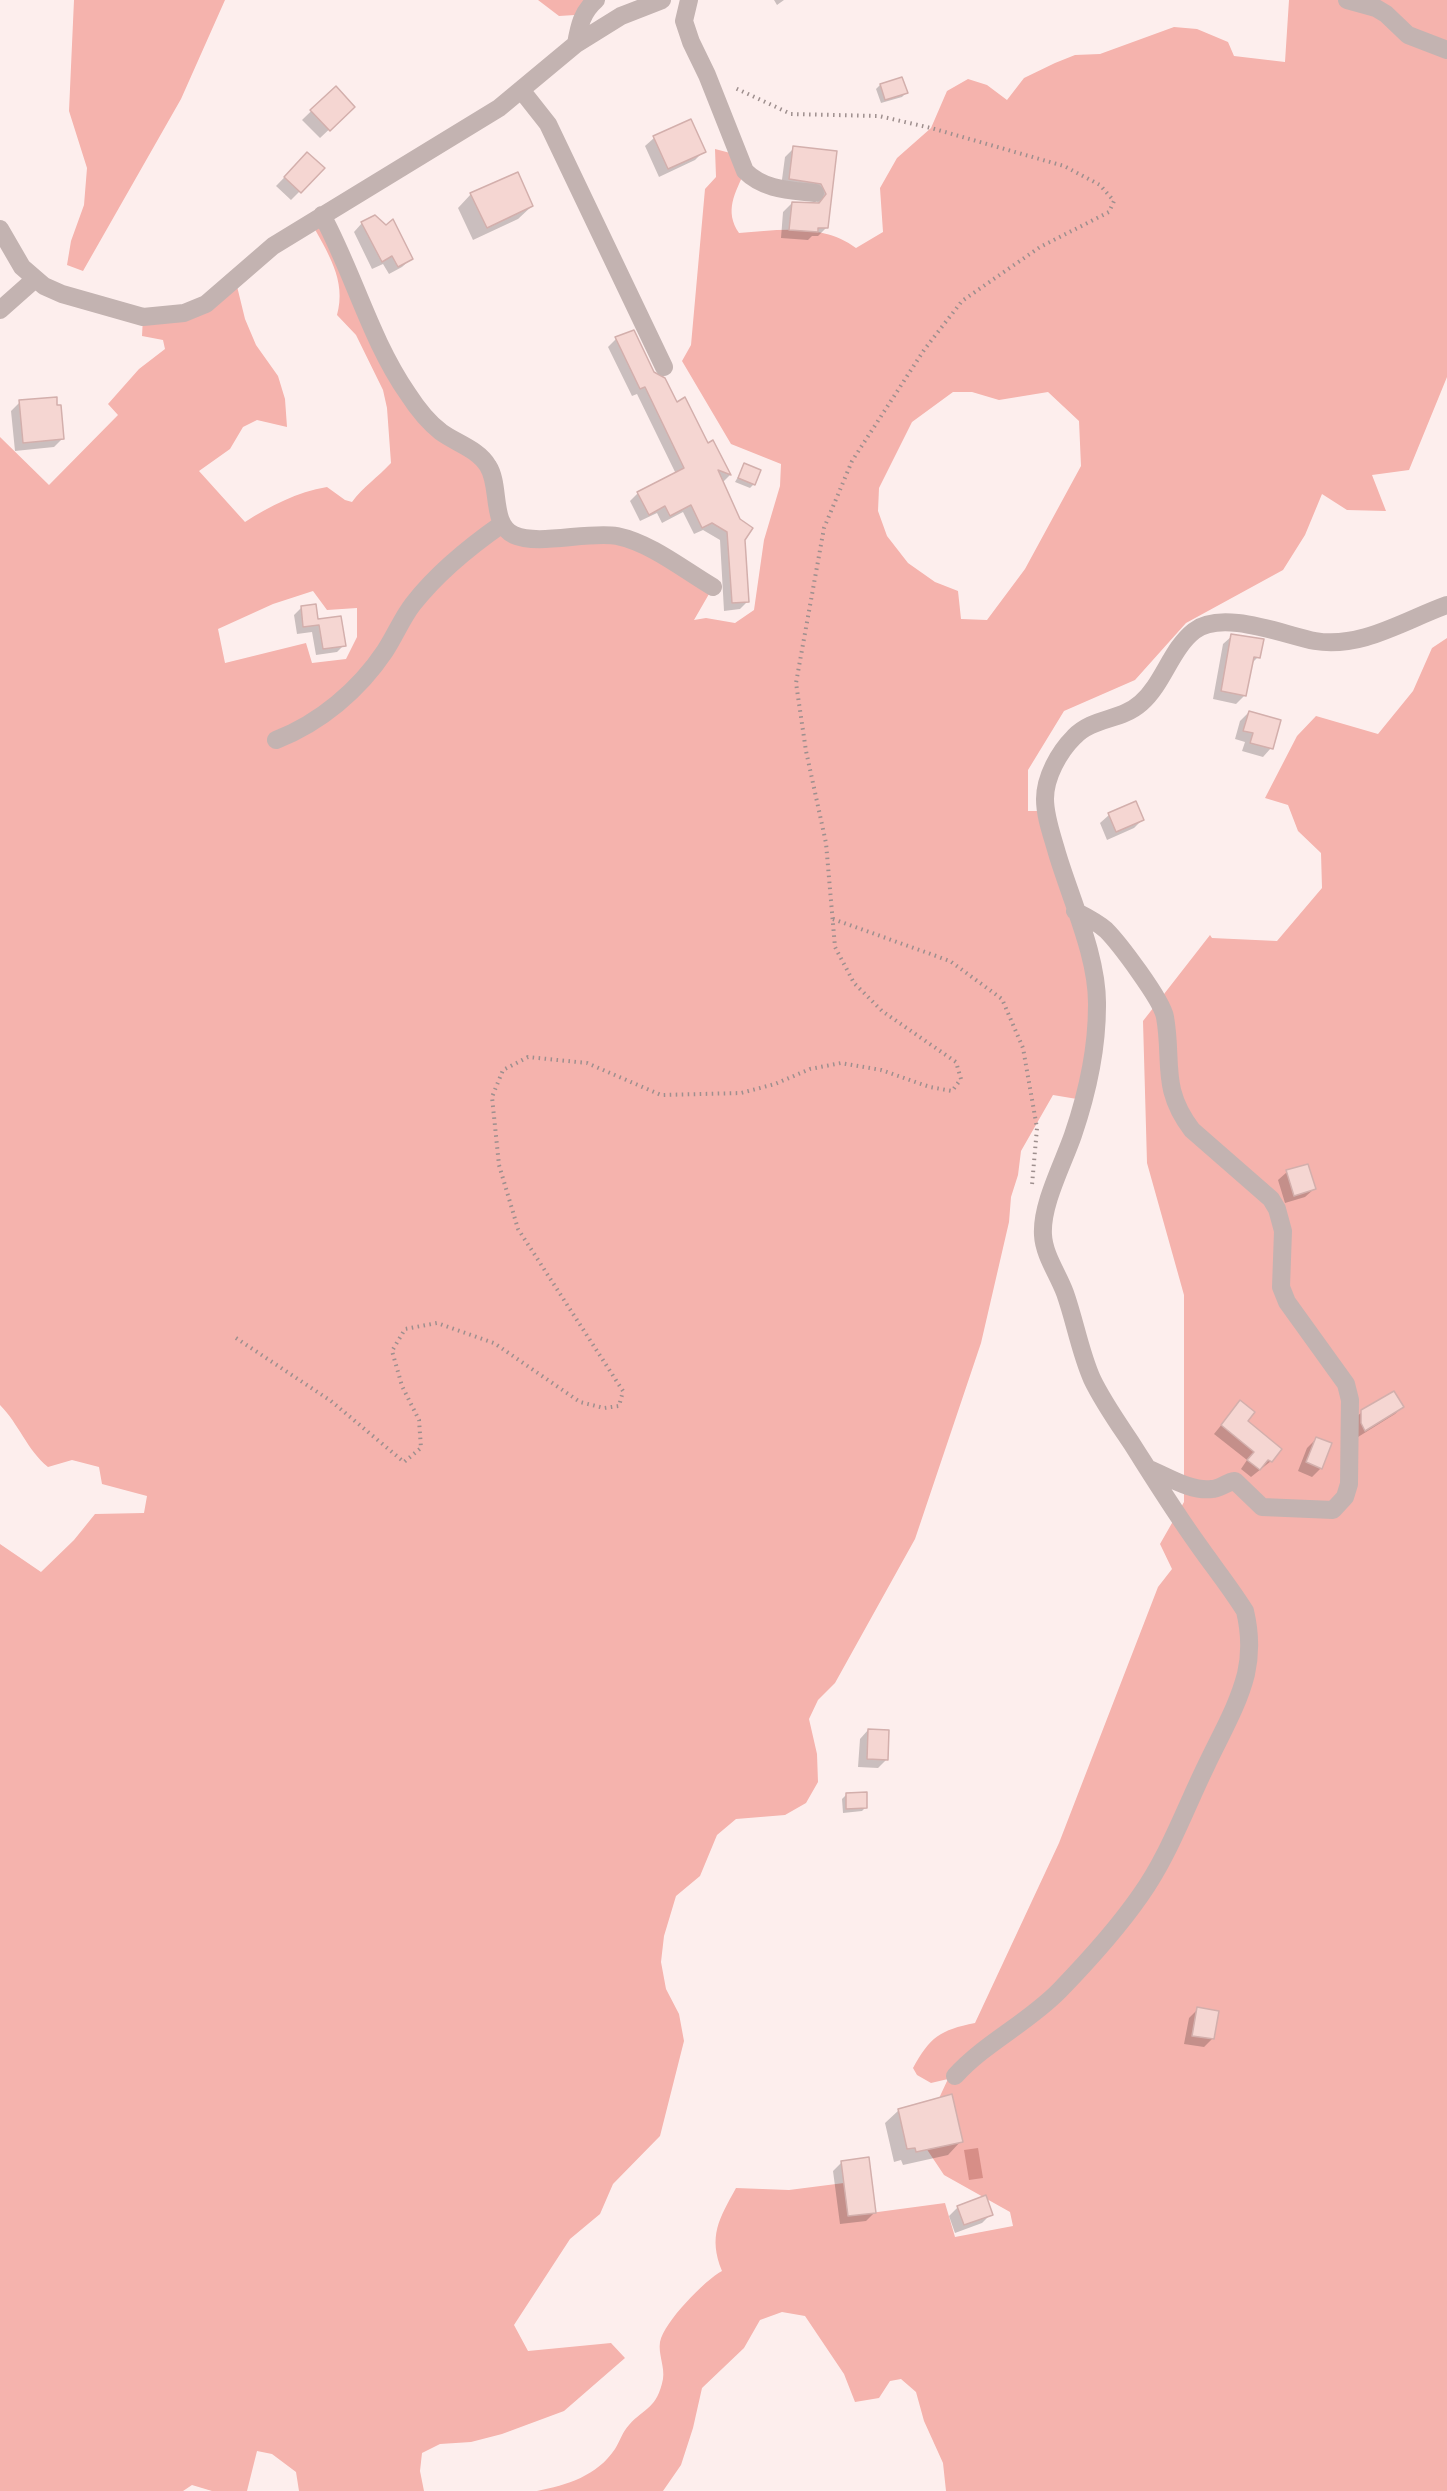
<!DOCTYPE html>
<style>
body{margin:0}
canvas{display:block;background:#fdeeed}
</style>
<canvas width="1447" height="2491"></canvas>
<script>
const c = document.querySelector('canvas').getContext('2d');
c.lineJoin = 'round';
function fillPath(path, color) {
  c.fillStyle = color;
  c.fill(path, 'evenodd');
}
function strokePath(path, color, width, dash) {
  c.strokeStyle = color;
  c.lineWidth = width;
  c.lineCap = dash ? 'butt' : 'round';
  c.setLineDash(dash || []);
  c.stroke(path);
}
fillPath(new Path2D(`
 M74,0H225L181,99L83,271L67,265L71,241L84,205L87,168L69,111Z
 M538,0H588L575,15L559,16Z
 M1289,0H1447V377L1409,470L1372,475L1386,511L1347,510L1322,494L1305,535L1283,570L1186,623L1135,680L1064,711L1028,770V811H1047L1095,980L1083,1100L1053,1095L1021,1151L1018,1175L1011,1197L1009,1222L981,1343L915,1539L835,1683L818,1700L809,1719L817,1754L818,1782L806,1803L785,1815L736,1819L717,1835L700,1876L676,1896L664,1936L661,1962L666,1989L679,2014L684,2041L660,2136L613,2184L600,2214L570,2239L514,2325L528,2351L611,2343L625,2358L564,2411L502,2434L471,2442L440,2444L422,2453L420,2471L424,2491H299L296,2472L272,2454L257,2451L247,2491H212L192,2485L183,2491H0V1544L41,1572L74,1540L95,1514L144,1513L147,1496L102,1484L99,1467L72,1460L48,1467C27,1450 19,1424 0,1405V437L49,485L118,415L108,404L139,369L165,349L163,340L142,336L143,317L169,315L235,278L245,319L256,345L278,376L285,399L287,427L257,420L243,427L230,449L199,471L245,522C270,506 297,492 327,487L345,500L352,502C363,487 378,477 391,463L387,408L383,390L356,335L337,315C347,280 327,252 311,222L322,215L408,395L476,453L508,530L618,536L713,587L694,620L706,618L735,623L754,610L764,540L780,486L781,464L731,444L682,361L691,345L705,189L716,177L715,149L738,155L745,171C735,193 724,211 739,233C777,230 823,223 856,248L883,232L880,188L897,158L931,128L947,91L968,79L987,85L1007,100L1024,78L1055,63L1075,55L1100,54L1174,27L1197,29L1228,42L1234,56L1285,62ZM953,392H972L999,400L1048,392L1079,421L1081,466L1025,569L987,620L961,619L958,591L935,582L908,563L887,536L878,511L879,488L912,422ZM313,591L327,610L357,608V637L346,659L312,663L306,643L225,663L218,629L273,604Z
 M1447,638V2491H946L943,2463L924,2421L916,2392L901,2379L890,2381L879,2398L855,2402L844,2374L805,2316L782,2312L760,2320L744,2348L702,2388L693,2428L681,2465L663,2491H537C567,2485 597,2476 615,2449C620,2441 623,2431 629,2425C645,2407 657,2409 663,2379C665,2367 658,2354 660,2342C664,2322 705,2280 722,2271C708,2236 719,2219 736,2188L789,2190L844,2183L848,2216L945,2203L955,2237L1013,2226L1010,2212L944,2175L920,2139L948,2079L931,2083L917,2075L913,2068C930,2037 940,2030 975,2023L1059,1843L1158,1587L1172,1569L1160,1544L1184,1502V1295L1147,1163L1143,1021L1210,935L1212,938L1277,941L1322,888L1321,853L1298,831L1288,805L1265,798L1297,736L1316,716L1378,734L1413,691L1432,648Z`), '#f5b3ad');
fillPath(new Path2D(`
 M978,2148L983,2178L969,2180L964,2150Z`), '#d78e87');
fillPath(new Path2D(`
 M774,0H784L777,5Z
 M880,85L906,93L902,97L881,103L876,89Z
 M335,88L353,107L320,138L302,120Z
 M654,138L704,151L695,160L659,177L645,146Z
 M794,148L836,152L827,227L818,236H812L808,240L781,238L783,212L792,203L819,205L812,192L781,187L785,157Z
 M307,154L320,171L291,200L276,186Z
 M471,194L532,206L518,219L473,240L458,208Z
 M362,223L411,259L402,267L389,274L383,264L372,269L354,232Z
 M633,332L653,373L707,445L713,442L730,475L722,483L744,540L748,601L740,609L724,611L720,540L703,530L694,534L683,512L662,523L657,513L640,521L630,501L638,493L676,474L637,394L632,396L608,347L616,339Z
 M20,402L63,438L54,447L15,451L11,411Z
 M745,465L754,484L750,488L735,482Z
 M301,608L344,645L337,652L316,655L312,632L297,634L294,615Z
 M1232,636L1258,657L1251,664L1245,695L1236,704L1213,699L1223,644Z
 M1249,712L1271,748L1263,757L1242,751L1245,742L1235,739L1240,721Z
 M1109,815L1143,819L1134,828L1107,840L1100,823Z
 M1287,1172L1314,1189L1305,1197L1285,1203L1278,1180Z
 M1240,1402L1246,1422L1271,1461L1251,1477L1241,1469L1247,1460L1214,1434Z
 M1402,1407L1395,1414L1358,1437L1354,1419L1362,1412Z
 M1316,1439L1321,1468L1312,1477L1298,1471L1307,1448Z
 M868,1730L887,1759L878,1768L858,1767L860,1739Z
 M846,1795L866,1807L862,1811L843,1813L842,1799Z
 M1198,2009L1213,2038L1204,2047L1184,2044L1189,2018Z
 M951,2096L961,2141L948,2155L903,2165L901,2160L894,2162L885,2123L899,2110Z
 M842,2162L875,2212L866,2221L840,2224L833,2171Z
 M958,2207L991,2214L982,2223L955,2233L949,2216Z`), '#0003');
const building = new Path2D(`
 M902,77L908,93L885,100L880,84Z
 M336,86L355,107L330,131L310,110Z
 M691,119L706,152L668,169L653,136Z
 M793,146L837,151L828,228H818V232L789,230L792,202L819,203L826,194L821,184L789,179Z
 M307,152L325,168L301,193L284,177Z
 M518,172L533,206L487,228L470,193Z
 M375,215L386,225L393,219L413,259L398,267L392,256L382,262L361,222Z
 M634,330L654,372L665,378L677,402L685,397L708,443L713,440L731,475L718,470L740,519L753,528L745,540L749,602L732,603L727,532L712,523L702,528L691,505L670,516L665,506L649,515L637,492L684,468L645,387L640,389L615,337Z
 M57,397V405H61L64,439L23,443L19,400Z
 M744,463L761,470L755,485L738,478Z
 M316,604L318,619L341,616L346,646L323,649L319,625L303,627L301,606Z
 M1231,634L1264,639L1260,658L1254,657L1246,696L1221,691Z
 M1249,711L1281,720L1273,749L1250,743L1253,733L1243,731Z
 M1136,801L1144,820L1116,832L1108,813Z
 M1308,1164L1316,1189L1294,1196L1286,1170Z
 M1394,1391L1404,1407L1365,1431L1361,1423V1410Z
 M1240,1400L1255,1412L1248,1421L1282,1449L1272,1462L1268,1460L1260,1470L1247,1460L1254,1452L1221,1425Z
 M1316,1437L1332,1443L1322,1469L1306,1462Z
 M868,1729L889,1730L888,1760L867,1759Z
 M867,1792V1808L846,1809V1793Z
 M1197,2007L1219,2011L1214,2039L1192,2036Z
 M952,2094L963,2142L916,2152L915,2148L907,2149L898,2109Z
 M869,2157L876,2213L848,2216L841,2161Z
 M986,2195L993,2215L964,2225L957,2206Z`);
fillPath(building, '#f5d6d2');
strokePath(building, '#d3afac', 1.5);
strokePath(new Path2D(`
 M833,919L950,961L1002,999L1023,1048L1037,1128L1032,1185
 M236,1338L331,1401L404,1462L421,1448L419,1420L402,1386L392,1351L405,1329L437,1323L494,1343L580,1402L604,1408L619,1406L623,1391L518,1229L499,1165L492,1097L503,1070L528,1057L587,1063L661,1095L741,1093L775,1084L810,1069L841,1063L881,1070L930,1087L952,1091L961,1079L956,1062L882,1011L854,983L835,947L826,843L806,751L796,683L824,528L852,461L924,350L962,301L1040,247L1109,212L1114,201L1100,185L1064,166L931,128L879,116L791,114L733,87`), '#9e8f8e', 4, [1.5, 4.5]);
strokePath(new Path2D(`
 M689,0L684,21L691,42L707,75L745,171C764,190 789,190 815,193
 M1347,0L1376,8L1386,14L1408,35L1447,50
 M576,44C579,26 582,12 596,0
 M522,91L548,124L664,367
 M322,215C354,274 370,339 408,394C417,408 428,422 441,432C456,443 478,449 488,466C501,486 490,524 514,535C538,546 588,531 617,536C651,543 684,570 713,587
 M0,229L22,267L44,286L62,294L143,317L184,313L206,304L273,246L499,108L576,44L621,16L662,0
 M0,310L35,279
 M276,740C320,723 359,690 385,651C395,636 402,618 413,604C438,572 469,547 502,524
 M1075,911C1085,916 1097,922 1106,930C1119,943 1162,1000 1165,1017C1173,1062 1160,1088 1192,1130L1271,1199L1277,1209L1283,1231L1281,1287L1287,1302L1346,1384L1350,1400L1349,1484L1345,1497L1333,1510L1262,1507L1235,1481C1226,1482 1220,1489 1212,1489C1191,1492 1167,1476 1147,1468
 M955,2076C986,2042 1028,2023 1060,1990C1088,1961 1117,1929 1140,1896C1168,1857 1185,1809 1206,1766C1220,1736 1238,1706 1246,1674C1251,1652 1250,1632 1245,1611C1230,1587 1213,1566 1197,1543C1174,1511 1153,1477 1132,1444C1118,1423 1103,1402 1092,1379C1080,1352 1075,1321 1065,1293C1058,1274 1044,1255 1043,1235C1041,1205 1063,1164 1073,1135C1087,1094 1097,1050 1097,1006C1098,957 1071,900 1057,853C1052,835 1045,817 1045,799C1045,777 1059,752 1074,737C1093,717 1121,721 1141,703C1163,684 1171,649 1194,631C1222,609 1284,635 1315,641C1361,649 1405,620 1447,605`), '#c3b3b1', 18);
</script>
